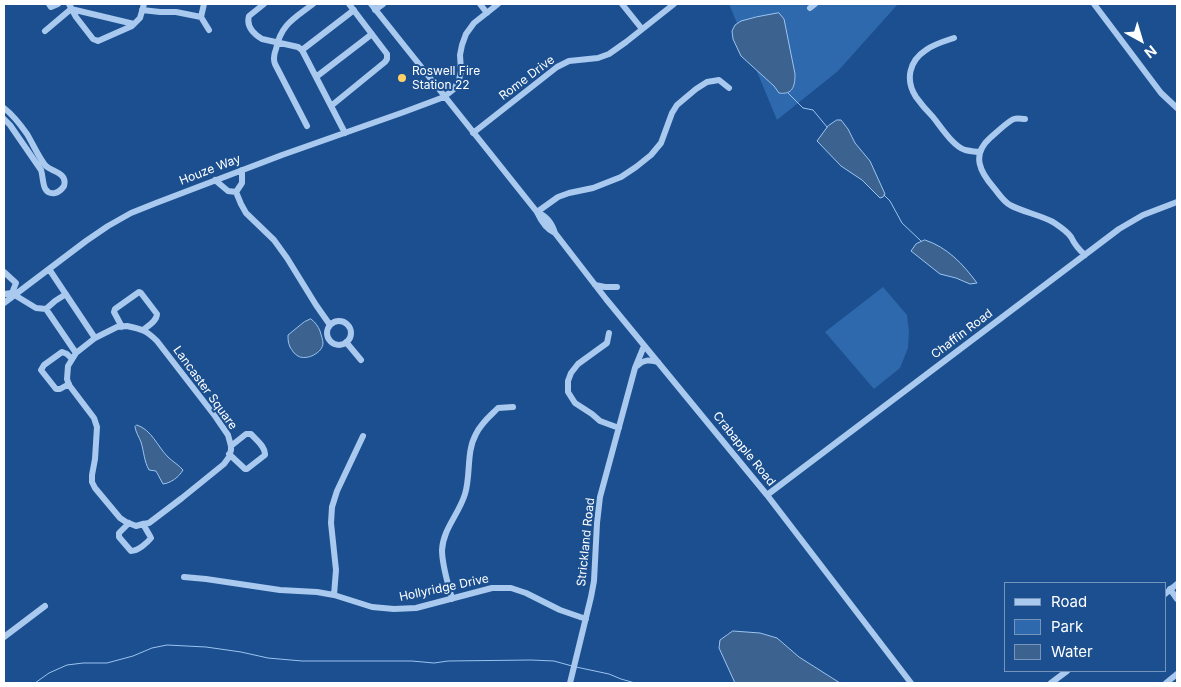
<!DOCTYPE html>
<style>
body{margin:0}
#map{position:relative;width:1181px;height:687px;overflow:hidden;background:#1b4f8f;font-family:Inter,sans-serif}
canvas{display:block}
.frame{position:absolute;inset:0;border:5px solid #fff;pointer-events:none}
.legend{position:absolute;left:1004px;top:582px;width:162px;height:90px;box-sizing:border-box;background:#1b4f8f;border:1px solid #7695bc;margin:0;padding:6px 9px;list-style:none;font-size:15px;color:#fff}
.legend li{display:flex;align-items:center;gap:10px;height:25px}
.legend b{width:25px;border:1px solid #7695bc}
.north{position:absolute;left:1116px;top:15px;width:50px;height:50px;-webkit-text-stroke:4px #1b4f8f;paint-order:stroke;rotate:141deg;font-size:14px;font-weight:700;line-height:20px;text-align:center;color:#fff}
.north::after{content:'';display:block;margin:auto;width:18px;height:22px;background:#fff;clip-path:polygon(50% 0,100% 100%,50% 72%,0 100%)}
</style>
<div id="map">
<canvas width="1181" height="687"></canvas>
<div class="frame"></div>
<ul class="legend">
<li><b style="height:6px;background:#a9c9ee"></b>Road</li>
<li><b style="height:14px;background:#2e69ad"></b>Park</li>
<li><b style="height:14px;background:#3c6290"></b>Water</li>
</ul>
<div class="north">N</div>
</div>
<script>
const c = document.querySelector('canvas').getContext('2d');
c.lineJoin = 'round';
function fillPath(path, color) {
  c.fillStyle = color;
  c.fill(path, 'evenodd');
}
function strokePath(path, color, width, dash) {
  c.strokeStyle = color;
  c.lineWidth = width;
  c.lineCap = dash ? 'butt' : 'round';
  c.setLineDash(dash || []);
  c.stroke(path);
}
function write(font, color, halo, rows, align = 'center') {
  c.font = font + ' Inter,sans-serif';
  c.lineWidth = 4;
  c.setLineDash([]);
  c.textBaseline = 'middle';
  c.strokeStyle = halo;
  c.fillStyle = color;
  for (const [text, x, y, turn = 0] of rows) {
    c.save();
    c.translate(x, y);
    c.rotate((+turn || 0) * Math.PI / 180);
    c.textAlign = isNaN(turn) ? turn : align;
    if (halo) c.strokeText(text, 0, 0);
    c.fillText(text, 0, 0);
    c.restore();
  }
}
fillPath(new Path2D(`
 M729,4H898L838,71L777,120Z
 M883,287L907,315L909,332L908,348L900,368L874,389L825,332Z`), '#2e69ad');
const water = new Path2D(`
 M779,13L784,19L795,74C795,86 793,95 779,93L774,86L741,56L733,39L732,31L735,25L741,21L756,17Z
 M837,120H841L848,129L855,143L870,161L885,194L883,197L880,198L862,180L841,166L817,141L828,126Z
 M925,240C947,247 963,264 977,283L970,284L956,278L940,274L911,251L916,244Z
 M311,319C315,322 318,326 320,331C321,335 323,340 323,343C323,353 306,361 298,356C294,354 292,350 290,347C288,342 288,340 288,335L304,322Z
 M137,425C152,430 157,446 168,457C173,462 179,465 183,470C179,477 171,483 163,484L156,471L149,470C144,461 144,452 141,442C139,437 136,433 135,427Z
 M733,631L760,633L777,638L799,657L840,683H735L719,648L720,640L727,635Z`);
fillPath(water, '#3c6290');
strokePath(water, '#9cc4f0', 1);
strokePath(new Path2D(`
 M788,93L803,108L813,110L827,127
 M884,195L890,201L902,223L921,241
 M576,667L609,674L621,679L635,683
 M35,683L49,673L67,665L83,663H107L133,656L152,648L167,645L206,647L241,652L268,658L302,661H412L434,663L448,661L531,660L554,661L572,666`), '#9cc4f0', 1);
strokePath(new Path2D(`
 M49,4L51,7L58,4
 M69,4L76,17L93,39L98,41L132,26L140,18L144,4
 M264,4L249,16C246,26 254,34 262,39L298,47L302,50L345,133
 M371,4L537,212C541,221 546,229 555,233
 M480,4L487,13
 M622,4L642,29
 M1094,4L1161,93L1177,108
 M810,8L815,4
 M142,10L160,12H176L201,17L209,30
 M375,10L383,4
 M201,17L204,4
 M45,31L71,9L134,24
 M954,38C945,41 934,44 926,50C909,61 905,80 916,97C921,104 927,111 933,117C941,127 953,146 965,150C970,151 975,152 980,152
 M302,50L354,10
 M316,77L372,34
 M331,106L385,62L387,59V54L349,4
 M4,108C13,115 20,124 27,134C33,144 38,156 45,165C51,172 68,172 64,186C62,189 59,192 55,193C41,195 44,178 41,170L10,125L4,119
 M1025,119C1022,119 1017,118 1014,119C1008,121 995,134 990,138C971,155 980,172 994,188C999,194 1003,201 1010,205C1023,212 1040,215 1053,222C1059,226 1067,231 1071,237C1075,245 1078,249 1085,255
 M307,126L275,64C273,59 274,54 276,49C281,24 295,18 313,4
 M473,133L557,67L569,61L598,58L609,54L626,42L674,4
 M215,180L228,191L236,192L242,183V170
 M236,192L241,204L246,213L274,240L287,258L316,305L330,325
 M537,212C547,216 552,223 555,233L606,299L767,495L911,683
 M537,212L558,197L569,193L593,188L621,177L636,167L651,155L661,143L672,113L677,105L696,89L707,82L719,80L729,88
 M49,269L95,338
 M4,272L16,283L12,293
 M595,285L605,287H617
 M4,294L12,293
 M13,294L36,308L46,309L76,353
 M4,303L86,241L108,226L131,213L156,203L282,155L404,112L444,97L454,89L459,80L461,71L460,55L462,45L466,34L474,23L498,4
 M46,309L55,301L66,294
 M327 333a12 12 0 1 1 24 0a12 12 0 1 1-24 0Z
 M127,326C142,329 147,331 157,341L215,416L228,435L231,446V450L229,457L224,464L182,498L149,523L143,524L136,526L126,522L120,518L95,488L92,482V475L95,459L97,427L94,418L69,385L67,379L68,366L76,353L95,338L117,327Z
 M122,327L114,312L115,309L139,292L141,293L157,314C157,321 148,326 143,330
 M609,333L607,343L578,364L571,373L568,381V392L575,403L592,414L600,421L619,428
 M346,342L361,360
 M637,366C644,359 649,360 658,362
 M69,384L60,389H56L41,370L44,365L62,352L67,354L72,359
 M229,454L245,469H247L265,455C266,447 256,440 251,434H246L231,446
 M767,495L1119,229L1143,215L1177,202
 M129,523L119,533V537L131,551C138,551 147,543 151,538L150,536L143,524
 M184,577L206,579L280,590L317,592L334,595L372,607L394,609L416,608L492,588H511L526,593L560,610L586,619
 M1170,589L1177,599
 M1165,594L1177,584
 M334,595L336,570L331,523L332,507L337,491L363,436
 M452,599C448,583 442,566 442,550C443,529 459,514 465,494C471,474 466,452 476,434C481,423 490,416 498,408L513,407
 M4,637L45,606
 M570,683L591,597L594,581L597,523L600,497L635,368L644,346
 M1051,683L1067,671
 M1166,683L1177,674`), '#a9c9ee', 6);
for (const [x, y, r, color] of [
 [402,78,5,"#ffd166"]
]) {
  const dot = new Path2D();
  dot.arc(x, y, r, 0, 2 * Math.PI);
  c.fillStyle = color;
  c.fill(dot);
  strokePath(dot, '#1b4f8f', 2);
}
write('12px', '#fff', '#1b4f8f', [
 ["Roswell Fire",412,71],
 ["Station 22",412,85]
], 'left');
write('12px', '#fff', '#1b4f8f', [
 ["Rome Drive",527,78,-37],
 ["Houze Way",210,170,-21],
 ["Chaffin Road",962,334,-37],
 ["Lancaster Square",205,388,54],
 ["Crabapple Road",744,449,51],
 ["Strickland Road",586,542,-84],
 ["Hollyridge Drive",444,588,-12]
]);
</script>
